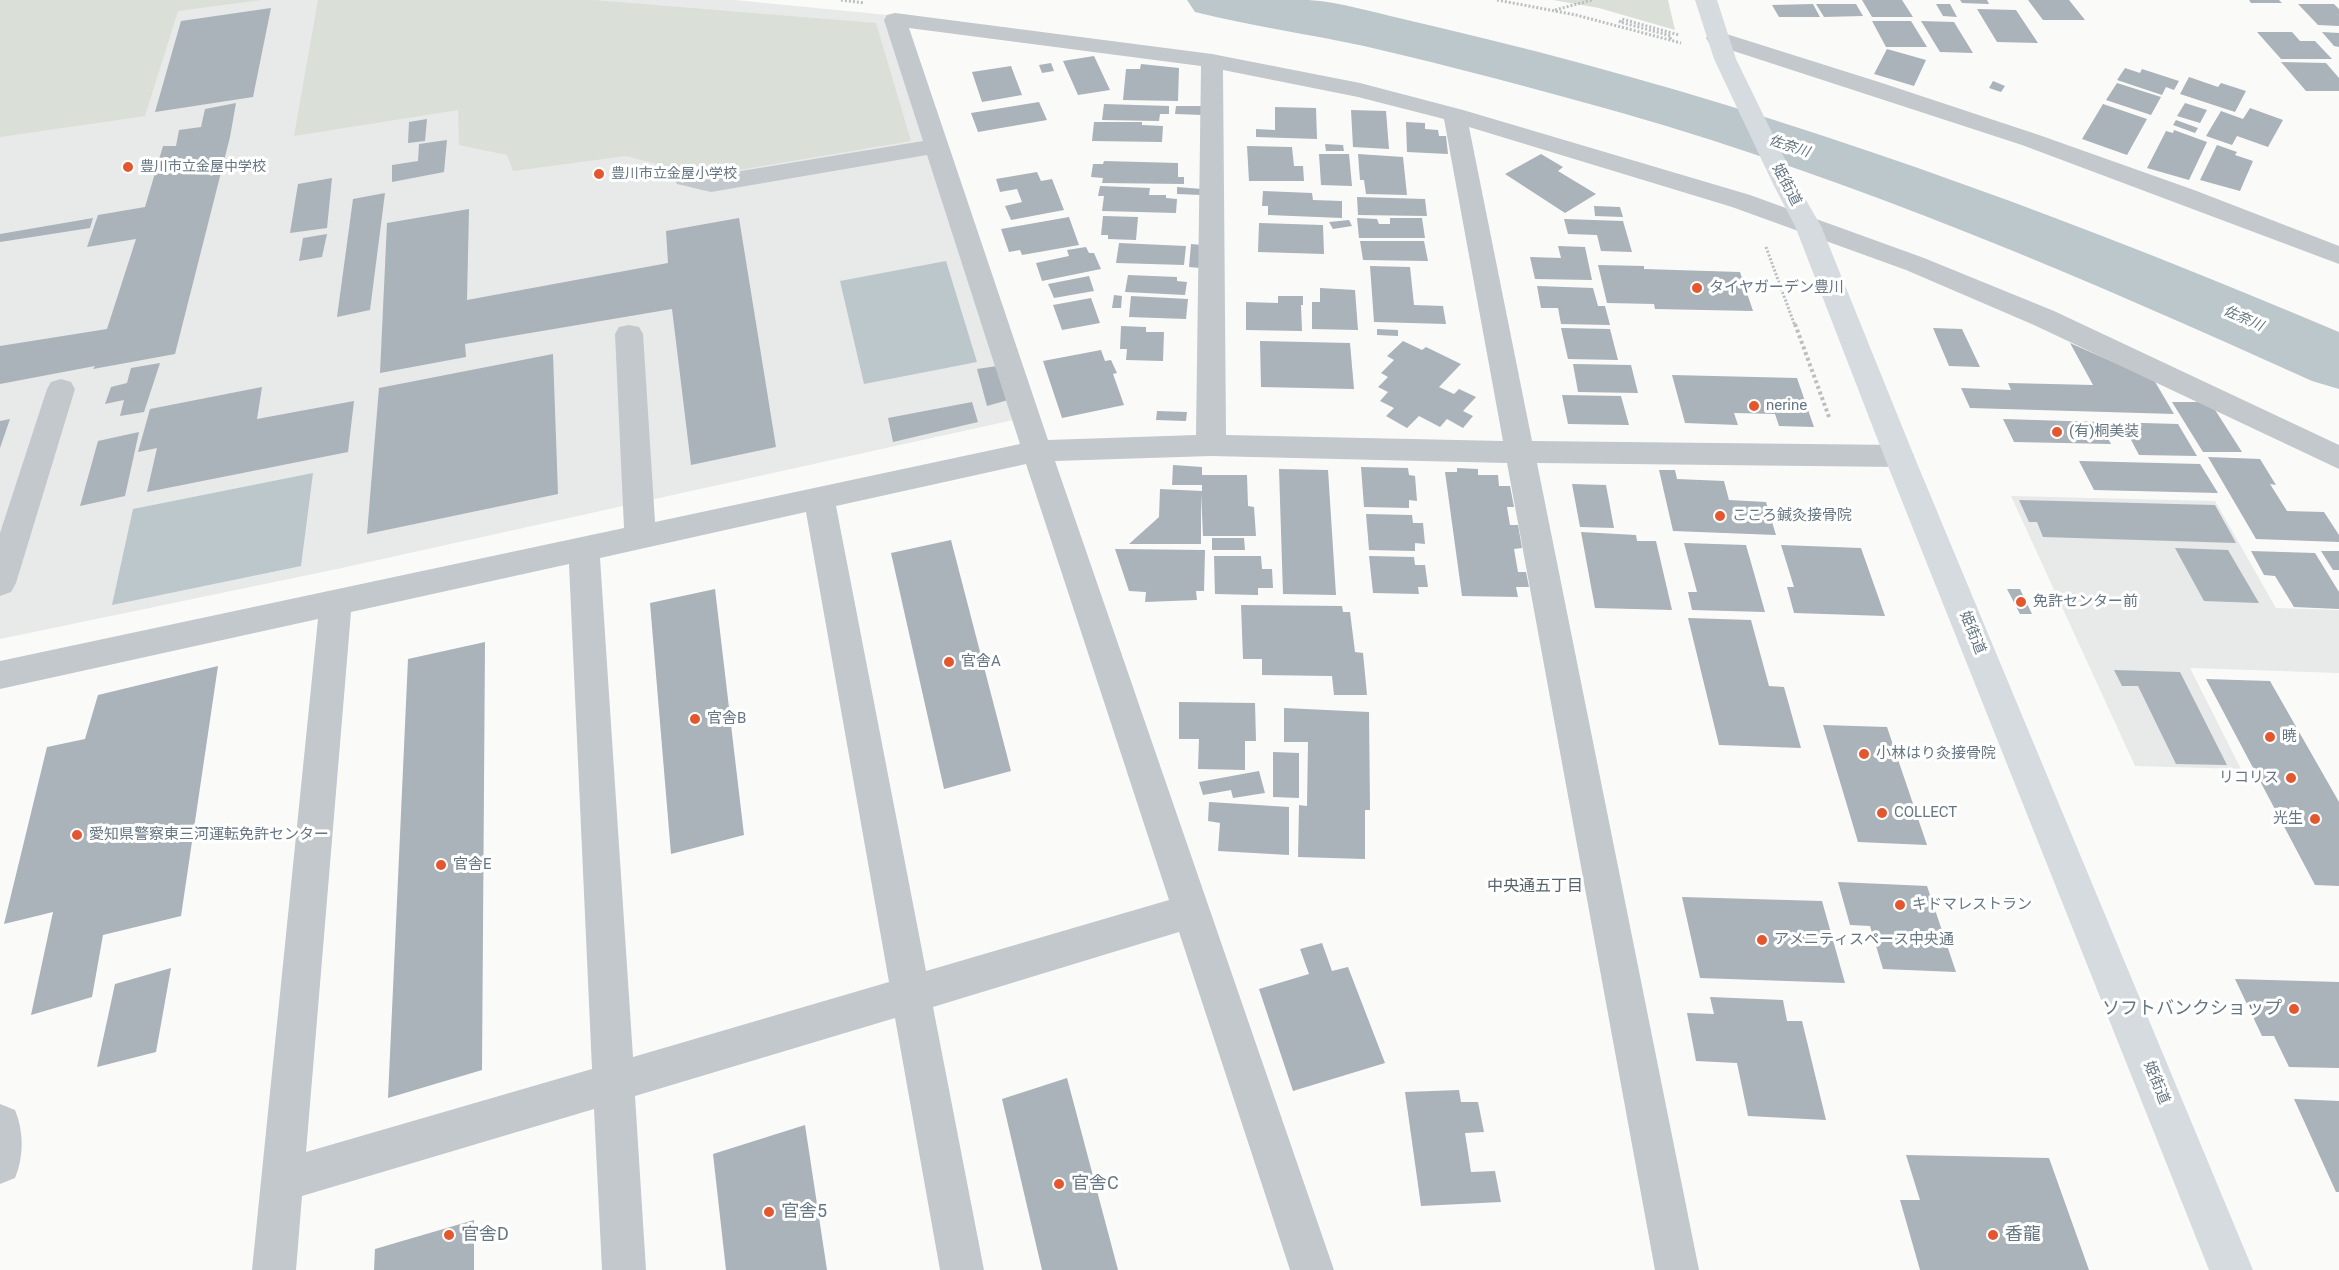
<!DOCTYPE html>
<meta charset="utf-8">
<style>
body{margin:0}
canvas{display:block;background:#fafaf8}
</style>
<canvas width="2339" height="1270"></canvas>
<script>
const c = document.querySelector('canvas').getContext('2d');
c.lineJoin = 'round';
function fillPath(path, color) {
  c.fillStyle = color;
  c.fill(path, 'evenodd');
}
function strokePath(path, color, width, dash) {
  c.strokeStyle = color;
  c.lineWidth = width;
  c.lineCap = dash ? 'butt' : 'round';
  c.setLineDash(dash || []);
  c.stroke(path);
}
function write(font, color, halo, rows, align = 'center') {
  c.font = font + ' Roboto,"Noto Sans JP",sans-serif';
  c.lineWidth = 6;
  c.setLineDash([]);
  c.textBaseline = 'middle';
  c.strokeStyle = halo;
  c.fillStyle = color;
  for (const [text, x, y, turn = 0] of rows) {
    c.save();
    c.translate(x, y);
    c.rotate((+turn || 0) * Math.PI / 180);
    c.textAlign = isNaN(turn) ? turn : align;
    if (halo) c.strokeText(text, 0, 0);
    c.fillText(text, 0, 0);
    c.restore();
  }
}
fillPath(new Path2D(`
 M0,0H734L888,15L1027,417L337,569L0,639Z
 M2011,496L2215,501L2276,608L2339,610V673L2190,668L2241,769L2135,766Z`), '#e8e9e9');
fillPath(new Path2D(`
 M0,0H261L178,11L145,116L0,137Z
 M318,0H593L876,23L911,141L703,176L626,156L513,171L507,155L459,145L458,110L294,136Z
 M1553,0H1668L1675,30L1599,8Z`), '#dadfd7');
fillPath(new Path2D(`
 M946,261L977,362L864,384L840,281Z
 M313,473L301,566L112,605L133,509Z`), '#bbc7cb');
fillPath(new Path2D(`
 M1187,0C1227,0 1268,0 1308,0C1340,2 1372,12 1403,19C1462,33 1521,47 1580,63C1840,133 2091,227 2339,332V389L2312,381C2087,279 1859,181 1622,113C1536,89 1451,66 1364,46C1308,34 1251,26 1195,12Z`), '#bbc7cb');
fillPath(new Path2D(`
 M1862,0H1902L1913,17H1872Z
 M1960,0H1987L1989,4L1962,3Z
 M2028,0H2069L2085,20H2043Z
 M2249,0H2279L2282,3H2251Z
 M1813,4L1820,17H1779L1772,5Z
 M1816,4H1856L1863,16L1824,17Z
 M1936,4H1950L1957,17L1943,16Z
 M2298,4H2334L2339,9V26L2318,25Z
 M271,8L253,97L155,112L181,21Z
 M1977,9L2016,10L2038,43L1997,42Z
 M1872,21H1911L1927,47H1886Z
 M1921,21L1954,22L1973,53L1940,52Z
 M2257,32H2292L2300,41H2315L2332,59H2281Z
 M2322,32L2339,33V47L2334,46Z
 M1887,49L1926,60L1914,86L1874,74Z
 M1094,56L1110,90L1078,95L1063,61Z
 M2281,62L2326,63L2339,78V91H2306Z
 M1051,63L1054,71L1042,73L1039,65Z
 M1141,64L1179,68L1178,101L1123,100L1126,69H1140Z
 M1011,66L1022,95L982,102L972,72Z
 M2125,68L2140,73L2142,69L2179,81L2174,90L2166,87L2162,95L2117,80Z
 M2189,77L2218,87L2221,83L2246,91L2235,112L2180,94Z
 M1993,81L2005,86L2001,92L1989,88Z
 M2117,83L2161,97L2151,115L2106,100Z
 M1039,102L1047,120L978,132L971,113Z
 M236,103L230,137L175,354L93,369L95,366L0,384V346L107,329L136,239L87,247L98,215L145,207L163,146H176L179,130L201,127L205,109Z
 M2185,103L2207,110L2200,123L2177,116Z
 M1104,104L1169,106V114H1160L1159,121L1102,120Z
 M2103,104L2147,119L2127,155L2082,139Z
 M1176,106H1203V115L1175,114Z
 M1275,107L1316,108L1317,139L1256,137V129L1275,130Z
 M2250,108L2283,120L2268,147L2237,136L2232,145L2206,136L2221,111L2243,119Z
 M1351,110L1386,111L1389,149L1353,147Z
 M427,119L425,141L408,143L409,122Z
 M2176,120L2198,128L2195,133L2173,125Z
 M1094,122H1142V125L1163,126L1162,142L1092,141Z
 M1406,122L1425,123V129L1438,130L1439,136H1446L1448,154L1407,152Z
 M2174,130L2207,142L2189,180L2147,168L2166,131L2173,133Z
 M447,140L444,172L392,182V165L418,161L419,144Z
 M1325,144L1343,145L1344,151H1326Z
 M2217,145L2237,152L2235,155L2253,161L2240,191L2200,180Z
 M1247,146L1292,147L1294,166H1303L1304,181H1249Z
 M1319,154H1349L1352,186L1321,185Z
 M1358,154L1403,157L1407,195L1366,194L1364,180H1360Z
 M1541,154L1563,167L1558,171L1596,194L1565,213L1505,174Z
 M1104,161L1178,163V177H1184V184L1102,183L1103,178L1091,177L1093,164H1103Z
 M1037,172L1041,181L1052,179L1064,210L1011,220L1005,206L1022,202L1017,189L1000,192L996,179Z
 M332,178L327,228L290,233L298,184Z
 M1100,186L1150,188L1149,195H1166V198L1177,199L1176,213L1102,211L1104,196H1098Z
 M1177,187L1202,189L1201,195L1177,194Z
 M1263,191L1312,193L1313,200L1342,201V218L1268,215V206H1262Z
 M385,193L370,310L337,317L353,199Z
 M1357,197L1425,199L1427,216L1358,215Z
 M1594,206L1620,207L1623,217L1595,216Z
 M469,209L467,300L668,263L666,231L739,218L776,447L691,465L672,309L465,344L466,357L380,373L387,223Z
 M1103,216L1138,217L1136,240L1108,239V235H1101Z
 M1069,217L1079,245L1022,255L1020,250L1009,252L1001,229Z
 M93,218L90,228L0,242V234Z
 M1357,218L1377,219L1379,224H1390V218H1422L1425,238H1359Z
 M1564,219L1623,221L1632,252L1601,251L1597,235L1568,234Z
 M1349,220L1352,226L1333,229L1329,222Z
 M1259,223L1323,225L1324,254L1258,252Z
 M327,234L322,257L299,261L303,238Z
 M1360,241H1424L1428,261L1363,260Z
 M1119,243L1186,246L1184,265L1116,263Z
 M1191,244L1202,245L1200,268L1189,267Z
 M1558,246L1585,247L1592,280L1535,279L1530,257L1561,258Z
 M1086,247L1089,253H1094L1101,269L1042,281L1036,263L1069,256L1067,250Z
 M1598,265L1644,266V269L1740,272L1753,311L1655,309L1654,304L1607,303Z
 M1370,266L1410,267L1414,305L1443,306L1446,324L1374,322Z
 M1128,275L1177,277V281L1187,282L1185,295L1125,292Z
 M1089,276L1094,291L1054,298L1048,284Z
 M1537,286L1593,288L1598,306H1605L1610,325L1561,324L1558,308H1541Z
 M1320,288L1355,290L1358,330L1312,329V302H1320Z
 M1114,295L1122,296L1121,308H1112Z
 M1131,296L1188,299L1186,319L1129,317Z
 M1278,296H1303V305H1301L1302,331L1246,330V302L1278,303Z
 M1091,298L1100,323L1062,330L1053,305Z
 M1121,326L1146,327V332H1164L1163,361L1126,360L1127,349H1120Z
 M1561,328L1610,329L1618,360L1568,359Z
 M1933,328L1962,329L1980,367L1949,366Z
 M1377,329L1398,330V336L1377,335Z
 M1260,341L1350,343L1354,389L1261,387Z
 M1403,341L1422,350L1426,347L1461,364L1439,387L1454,394L1459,389L1476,397L1463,411L1473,416L1463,428L1447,419L1440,427L1419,416L1407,428L1386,416L1394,408L1380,401L1388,392L1378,387L1388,377L1381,373L1394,360L1387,356Z
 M2070,343L2154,380L2174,414L1970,408L1961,388L2011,390L2008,383L2093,385Z
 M1101,350L1105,361L1111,360L1117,373L1113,374L1124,405L1062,418L1043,361Z
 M553,354L558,494L367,534L379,388Z
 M160,363L144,412L120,416L124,400L105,404L111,387L127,383L131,368Z
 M1573,364L1631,365L1638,393L1578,392Z
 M997,366L1008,400L987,406L977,369Z
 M1672,375L1797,378L1814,427L1779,426L1775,414L1734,413L1738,425L1685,423Z
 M262,387L257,419L354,401L348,452L147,492L157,448L138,452L150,409Z
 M1562,395L1621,396L1629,425L1568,424Z
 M972,402L978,422L893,442L888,418Z
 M2172,402H2210L2242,452H2203Z
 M1157,411L1187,412L1186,421L1156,420Z
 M10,419L0,448V421Z
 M2003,419L2099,422L2111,444L2014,442Z
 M2108,422L2178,424L2197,456L2139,455L2129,436H2115Z
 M139,432L125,496L80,506L98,441Z
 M2208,457L2260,459L2276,485L2270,484L2287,511L2324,512L2339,535V542L2256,539Z
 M2079,461L2200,464L2218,493L2094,490Z
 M1173,465L1202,467V475H1247L1248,506L1254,507L1256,536H1203L1201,493V544H1129L1159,517L1160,489L1202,491V485H1172Z
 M1361,467L1408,468L1409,475L1415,476L1417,501L1409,500V508L1364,507Z
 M1457,468L1478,469V475H1498L1499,486H1510L1514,507H1507L1510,525H1518L1522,548L1514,549L1518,572H1526L1529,587H1516L1518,597L1462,596L1445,472H1457Z
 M1279,469L1328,470L1336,595L1283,594Z
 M1659,470H1675L1677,479L1724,481L1729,500L1766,502L1776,535L1673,531Z
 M1572,484L1606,485L1614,528L1580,527Z
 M2019,500L2215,505L2236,543L2043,537L2037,522H2029Z
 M1366,514L1412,515L1413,523H1423L1425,544L1415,543V551L1369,550Z
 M1581,532L1636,535L1637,541H1656L1672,610L1595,608Z
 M1212,538H1244L1245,550H1212Z
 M951,540L1011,771L944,789L891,553Z
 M1684,543L1746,545L1765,612L1692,610L1688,592H1697Z
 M1781,545L1861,548L1885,616L1794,613L1787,587H1794Z
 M2175,548L2228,550L2259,603L2204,601Z
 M1115,549L1205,550L1204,591H1196L1197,600L1145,602L1146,592L1129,591Z
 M2251,551L2315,553L2339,592V609L2294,607L2275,576L2264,575Z
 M2321,551H2339V570H2333Z
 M1214,556H1261L1262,569H1272L1273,588H1258V595L1215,594Z
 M1369,556L1414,557L1415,565H1425L1428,587H1418L1419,594L1373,593Z
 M715,589L744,835L671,854L650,603Z
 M2007,589H2020L2032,614H2020Z
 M1241,605L1342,606L1343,612H1350L1355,652L1363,653L1367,695H1334L1332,676L1262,675V659H1243Z
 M1688,618L1751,620L1769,686L1784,687L1801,748L1719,745Z
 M485,642L482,1070L388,1098L408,659Z
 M218,666L181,916L103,935L92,997L31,1015L53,912L4,924L47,747L85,739L98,695Z
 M2114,670L2180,672L2227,765L2176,764L2138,686H2122Z
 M2206,679L2270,681L2339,802V886L2315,885Z
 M1179,702L1255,703L1256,741H1245V770L1198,769L1199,739H1179Z
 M1284,708L1369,712L1370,810H1365V859L1298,857L1299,805L1307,806L1308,742H1284Z
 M1823,725L1887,727L1927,845L1858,842Z
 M1273,752L1299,753V798L1273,797Z
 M1259,771L1265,793L1233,798L1231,790L1203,795L1199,782Z
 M1209,802L1289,807V855L1218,851L1220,823L1208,821Z
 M1838,882L1927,886L1956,972L1883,969L1870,926L1850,925Z
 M1682,897L1822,901L1845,983L1700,978Z
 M1322,943L1332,971L1348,967L1385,1063L1293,1091L1259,989L1309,974L1300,949Z
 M171,968L156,1052L97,1067L115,984Z
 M2235,979L2339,982V1068L2289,1067L2274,1036H2262Z
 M1710,997L1783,1000L1787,1021H1802L1826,1120L1748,1116L1737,1063L1696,1061L1687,1013L1714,1014Z
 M1067,1078L1118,1270H1042L1002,1099Z
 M1459,1090L1461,1102H1478L1484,1132L1465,1133L1471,1172L1495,1171L1501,1202L1421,1206L1405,1092Z
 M2294,1099L2339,1101V1192H2336Z
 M805,1125L827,1270H726L713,1154Z
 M1906,1155L2049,1158L2089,1270H1920L1900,1200H1920Z
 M474,1220V1270H374L375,1249Z`), '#aab3b9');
strokePath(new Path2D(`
 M841,0L864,3
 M1497,0L1576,15L1681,43
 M1555,10L1592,0
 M1670,39L1671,36L1620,22L1622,19L1679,35
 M1766,247L1795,326`), '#bbbfc2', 3, [2, 2]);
strokePath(new Path2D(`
 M1795,324L1829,417`), '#bbbfc2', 4, [3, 3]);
fillPath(new Path2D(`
 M895,13L1212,54L1360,83L1463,110L1750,195L1924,258L2054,311L2339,445V469L2034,325L1906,270L1732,207L1469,127L1532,441L1899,445L1910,448L1914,456L1910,464L1899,467L1537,463L1699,1270H1655L1507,463L1211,456L1055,461L1334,1270H1290L1179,932L933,1007L984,1270H940L895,1018L635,1096L646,1270H602L594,1109L302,1196L296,1270H252L318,619L0,689V661L624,528L615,334L619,327L629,325L639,327L643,334L655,522L1020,444L927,155L711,192L677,184L674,179L677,174L686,171L711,176L923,141L884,20L887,15ZM909,28L1201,66L1196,435L1048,440ZM1223,70L1358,97L1444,119L1503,441L1226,435ZM1026,464L1169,900L926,971L836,506ZM806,512L889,982L633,1057L600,558ZM569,564L592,1069L306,1152L351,612Z
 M1717,31L1882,83L2039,135L2194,190L2339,246V264L2022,145L1709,43L1706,38L1709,33Z
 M61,379L71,382L75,389L16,583L11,592L0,596V533L47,389L51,382Z
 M0,1104L15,1110C24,1132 24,1156 15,1178L0,1184Z`), '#c3c8cc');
fillPath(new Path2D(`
 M1695,0H1717L1736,59L1798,186L1821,226L1914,456L2253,1270H2209L1884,456L1795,226L1774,186L1714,59Z`), '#d6dbdf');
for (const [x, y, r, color] of [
 [128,167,6,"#e4572e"],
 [599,174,6,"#e4572e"],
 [1697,288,6,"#e4572e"],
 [1754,406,6,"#e4572e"],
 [2057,432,6,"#e4572e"],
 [1720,516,6,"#e4572e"],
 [2021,602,6,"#e4572e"],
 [949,662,6,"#e4572e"],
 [695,719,6,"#e4572e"],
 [2270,737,6,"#e4572e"],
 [1864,754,6,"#e4572e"],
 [2291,778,6,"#e4572e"],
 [1882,813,6,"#e4572e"],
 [2315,819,6,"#e4572e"],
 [77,835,6,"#e4572e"],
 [441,865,6,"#e4572e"],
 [1900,905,6,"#e4572e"],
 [1762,940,6,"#e4572e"],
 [2294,1009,6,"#e4572e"],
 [1059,1184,6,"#e4572e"],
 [769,1212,6,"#e4572e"],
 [449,1235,6,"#e4572e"],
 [1993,1235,6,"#e4572e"]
]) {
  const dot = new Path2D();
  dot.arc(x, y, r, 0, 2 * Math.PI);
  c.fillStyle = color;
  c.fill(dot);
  strokePath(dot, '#fff', 2);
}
write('italic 14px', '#60757c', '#fff', [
 ["佐奈川",1789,147,18],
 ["佐奈川",2243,319,24]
]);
write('14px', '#657683', '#fff', [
 ["豊川市立金屋中学校",140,167],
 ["豊川市立金屋小学校",611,174]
], 'left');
write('15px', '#657683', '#fff', [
 ["姫街道",1786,185,62],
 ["姫街道",1972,633,68],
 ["姫街道",2156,1083,68]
]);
write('15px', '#657683', '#fff', [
 ["タイヤガーデン豊川",1709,288],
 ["nerine",1766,406],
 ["(有)桐美装",2069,432],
 ["こころ鍼灸接骨院",1732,516],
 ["免許センター前",2033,602],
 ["官舎A",961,662],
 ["官舎B",707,719],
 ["暁",2282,737],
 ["小林はり灸接骨院",1876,754],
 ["リコリス",2279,778,"right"],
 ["COLLECT",1894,813],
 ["光生",2303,819,"right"],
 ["愛知県警察東三河運転免許センター",89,835],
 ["官舎E",453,865],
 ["キドマレストラン",1912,905],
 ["アメニティスペース中央通",1774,940]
], 'left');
write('16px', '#57646e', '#fff', [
 ["中央通五丁目",1535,887]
]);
write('18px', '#657683', '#fff', [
 ["ソフトバンクショップ",2282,1009,"right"],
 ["官舎C",1071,1184],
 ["官舎5",781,1212],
 ["官舎D",461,1235],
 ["香龍",2005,1235]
], 'left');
</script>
